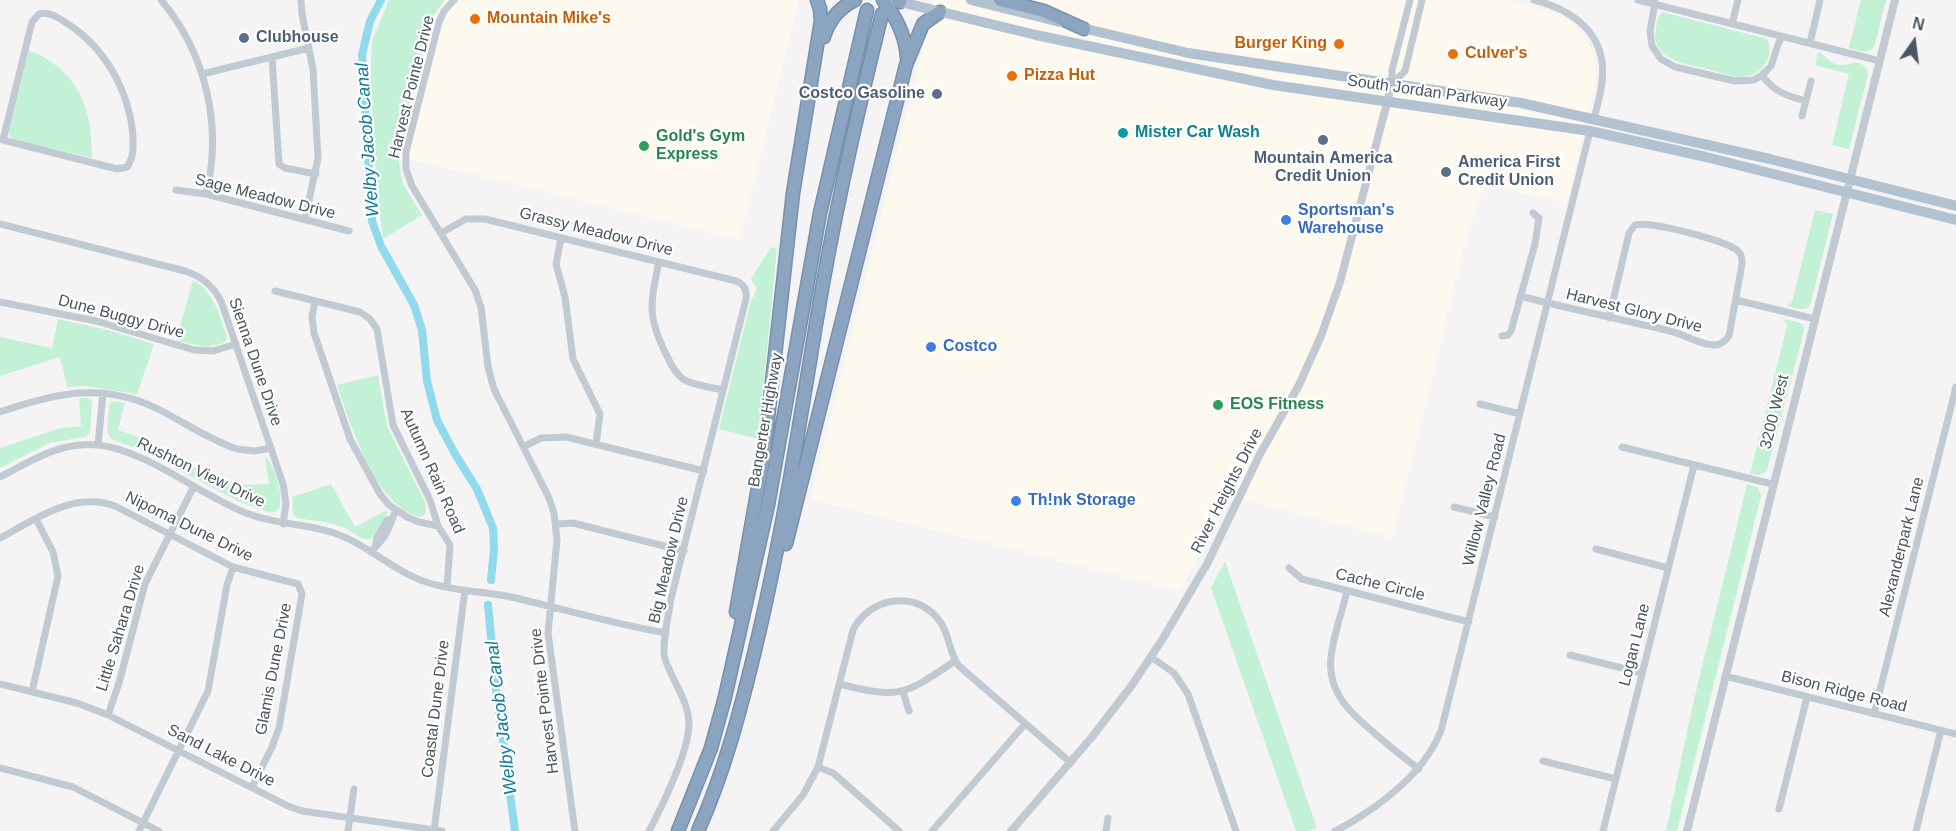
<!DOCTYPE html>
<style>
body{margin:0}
#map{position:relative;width:1956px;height:831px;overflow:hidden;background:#f5f3f3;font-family:Helvetica,sans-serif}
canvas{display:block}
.north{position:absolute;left:1884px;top:12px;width:60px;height:60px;-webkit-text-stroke:4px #fff;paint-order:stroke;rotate:14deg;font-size:16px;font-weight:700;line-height:24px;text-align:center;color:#4a5661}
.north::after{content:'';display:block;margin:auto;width:21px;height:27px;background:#4a5661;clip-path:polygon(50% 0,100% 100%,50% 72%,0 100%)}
</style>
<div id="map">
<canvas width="1956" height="831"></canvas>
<div class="north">N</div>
</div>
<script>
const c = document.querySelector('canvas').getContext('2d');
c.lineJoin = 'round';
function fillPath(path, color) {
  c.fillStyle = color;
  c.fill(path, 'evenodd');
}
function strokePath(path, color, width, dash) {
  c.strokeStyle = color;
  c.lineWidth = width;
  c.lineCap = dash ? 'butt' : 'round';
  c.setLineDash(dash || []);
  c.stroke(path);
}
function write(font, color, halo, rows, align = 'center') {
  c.font = font + ' Helvetica,sans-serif';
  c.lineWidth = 4.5;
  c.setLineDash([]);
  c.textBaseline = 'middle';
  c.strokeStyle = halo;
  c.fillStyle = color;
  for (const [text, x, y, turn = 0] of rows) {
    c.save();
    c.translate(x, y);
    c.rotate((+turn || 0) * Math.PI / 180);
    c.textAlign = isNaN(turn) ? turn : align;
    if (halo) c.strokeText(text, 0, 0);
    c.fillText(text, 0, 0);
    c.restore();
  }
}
fillPath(new Path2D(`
 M389,0H799L740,240L374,150L370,76L372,41Z
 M935,0H1508L1563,16L1580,30L1594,54L1596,82L1566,203L1485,184L1467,236L1392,538L1229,496L1180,591L811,499Z`), '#fdf9ef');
fillPath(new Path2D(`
 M389,0H445L435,14L431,23L400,146L399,163L403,184L422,215L383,239L377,191L370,76L372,41Z
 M1861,0H1886L1875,44C1869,55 1859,51 1849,48Z
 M1662,12L1767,39C1776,57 1760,78 1740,77C1730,77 1718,72 1708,69C1686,64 1650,60 1656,29C1657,22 1658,17 1662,12Z
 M29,50C79,71 92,107 92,158L13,139L8,133Z
 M1818,52C1826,55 1829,64 1839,65C1851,66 1858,57 1867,69L1868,74L1849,149L1832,145L1849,74L1815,65Z
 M1815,210L1833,214L1810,306C1804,312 1795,308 1787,306L1792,302Z
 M771,247L777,249L758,439L719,429L751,301L757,289L751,279Z
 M193,280C214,291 218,313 226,333L227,338L224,343L207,347L176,341Z
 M58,319L108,330L154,344L137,394L85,386L67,387L60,357L0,376V337L52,348Z
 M1783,319L1798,322L1804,326V331L1767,470L1761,475L1750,474L1787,325Z
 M378,375L387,426L426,504L425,514L421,517C376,509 350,423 337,385Z
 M79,398H88L92,401L90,433L84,437L50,443L0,468V448L61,428L81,426Z
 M115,401L125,403L118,430L138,437L217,479L241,485L269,484L265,457H267C275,470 284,494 279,509L272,513L240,502L139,449L111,439L107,431L109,406L110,403Z
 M331,484L355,527L385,511L388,512L371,539C362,541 353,532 345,528C329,521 313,521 297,518L293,515L292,497Z
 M1747,484L1758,488L1761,496L1677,831H1666L1693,704Z
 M1225,561L1317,828L1307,831H1296L1211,588Z`), '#c3f1d5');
strokePath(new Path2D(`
 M381,0L370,21L362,55L372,221L381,246L414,305L422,330L427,381L437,420L455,454L477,489L493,528L494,549L491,580
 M488,605L496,689L515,831`), '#90daee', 8);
const motorway = new Path2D(`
 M883,0C896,17 906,36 907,58
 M898,0L900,2
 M1000,0L1044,11L1084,29
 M824,37C829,19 839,8 855,0
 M786,544L906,65L923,24L940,12
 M736,612L764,454L793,193L821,21L820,9L817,0
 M678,831L711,748L725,697L768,505L820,213L867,10
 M698,831C724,773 740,712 755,650C781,542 798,433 816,324C833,220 856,117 882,14`);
strokePath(motorway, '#7690ad', 15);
strokePath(new Path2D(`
 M161,0C206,53 223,127 206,194
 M301,0L302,14L313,69L318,158L305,219
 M454,0L444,11L439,22L406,152V169L412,186L475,290L481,307L488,367L494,389L549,498L554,513L557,540L548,633L575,831
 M1534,0C1574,10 1608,35 1602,82C1601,94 1597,106 1594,119
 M1638,0L1880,61
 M1655,2L1650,31L1652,46L1661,59L1675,67L1735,81L1754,80L1762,75L1771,66L1781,36
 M1732,24L1738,0
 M1810,43L1820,0
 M272,57L279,164L285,168L316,174
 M202,74L309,48
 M1762,75C1774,92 1787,96 1806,101
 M1392,84L1405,71L1422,0
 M1392,84V70L1410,0
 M1802,116L1811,81
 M0,139L3,140L117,169L127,167C134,158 133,147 133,136C129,91 106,49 68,24C59,18 50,11 39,14L32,22L3,140
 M176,190L206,194L349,231
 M0,224L185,271C201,276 213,286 221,301L283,484L286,503L283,524
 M441,233L466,219H485L736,281C744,284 747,290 746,299L671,599C669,613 661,646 665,659C672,680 688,700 689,723C689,751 662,806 649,831
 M561,238L556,264L565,297L573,359L600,414L596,444
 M659,262C650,304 647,317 667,356C671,365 675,373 683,379C694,386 711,387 723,390
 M275,291L360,312L370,319L377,329L393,425L430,500L438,526L450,545L447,587
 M1520,296C1570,309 1620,319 1670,331C1684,334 1700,345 1714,345C1721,345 1725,341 1729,336L1742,264C1742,259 1742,255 1738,251C1728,241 1648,220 1635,225L1629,233L1609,318
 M1736,300L1815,319
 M315,301L312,317L314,333L350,439L380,494L389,505L407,517L419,522L438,526
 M0,302L96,321L194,350L213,351L236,344
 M1502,336L1508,335L1511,331L1535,244L1539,218L1533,213
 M1480,404L1520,414
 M0,412C55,393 104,381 160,410C185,423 210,440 237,449L254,451L271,448
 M98,445L103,393
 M523,447L541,438L566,437L704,471
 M1622,447L1772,484
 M0,477C31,461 61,441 98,445C146,450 200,495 246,513C276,525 306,523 334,533C367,544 393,571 426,582C452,591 480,591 507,596C560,608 613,624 666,633
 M1454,507L1495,517
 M557,524L573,523L684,551
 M0,538C36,519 73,491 115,506L233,567L298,584L302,594L279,728L272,747L252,787
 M376,544L377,537L387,520L392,519
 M1596,549L1668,568
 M371,552C375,546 380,543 384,537C390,528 391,520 396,511
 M1289,568L1302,579L1469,622
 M1347,591C1342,613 1333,636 1331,658C1327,695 1354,716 1379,737C1392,748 1405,759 1419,769
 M1570,655L1642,673
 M1151,657L1174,673L1188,694L1236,831
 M1725,676L1956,734
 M0,684L77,703L108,715L288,806L302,811L442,831
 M839,684C900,699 903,696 955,661
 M32,692L58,576L53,552L36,519
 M903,692L909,711
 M1874,714L1956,387
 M108,715L119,683L145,584L194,486
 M1543,761L1616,779
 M818,767L833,773L899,831
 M0,768L73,787L159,831
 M1779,809L1807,697
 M139,831L208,691L227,585L233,567
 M348,831L354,789
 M434,831L465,590
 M773,831L803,795L818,767L853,630C870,596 919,589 941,623C950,637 949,653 959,666L1071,763
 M932,831L1025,724
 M1106,831L1108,818
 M1335,831C1350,824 1363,815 1376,806C1404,785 1427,764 1441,731L1590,131
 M1603,831L1694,465
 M1916,831L1941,730`), '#c1cad2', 7);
strokePath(new Path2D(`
 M1011,831L1092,737L1132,685L1162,640L1207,564L1260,454L1299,385L1321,336L1340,282L1392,84
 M1687,831L1895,0`), '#c1cad2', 8);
strokePath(new Path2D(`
 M892,0L1036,35L1273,85L1590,131L1706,157L1956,220
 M971,0L1060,22
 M1078,27L1188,53L1521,103L1770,159L1956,206`), '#b3c2d1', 10);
strokePath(motorway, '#8ba5c1', 12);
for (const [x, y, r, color] of [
 [475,19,6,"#e8710a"],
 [244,38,6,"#5c6f8a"],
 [1339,44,6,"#e8710a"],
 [1453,54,6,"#e8710a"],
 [1012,76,6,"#e8710a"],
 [937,94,6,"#5c6f8a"],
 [1123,133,6,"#0f9aa8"],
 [1323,140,6,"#5c6f8a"],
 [644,146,6,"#2e9e5b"],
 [1446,172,6,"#5c6f8a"],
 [1286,220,6,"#3f7fe0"],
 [931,347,6,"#3f7fe0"],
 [1218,405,6,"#2e9e5b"],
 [1016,501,6,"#3f7fe0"]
]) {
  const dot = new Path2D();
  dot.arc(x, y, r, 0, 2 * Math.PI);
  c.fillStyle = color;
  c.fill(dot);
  strokePath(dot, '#fff', 2);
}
write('bold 16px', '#c56008', '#fff', [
 ["Mountain Mike's",487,19],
 ["Burger King",1327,44,"right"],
 ["Culver's",1465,54],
 ["Pizza Hut",1024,76]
], 'left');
write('bold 16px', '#4e5e75', '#fff', [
 ["Clubhouse",256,38],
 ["Costco Gasoline",925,94,"right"],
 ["Mountain America",1323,159,"center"],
 ["Credit Union",1323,177,"center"],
 ["America First",1458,163],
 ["Credit Union",1458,181]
], 'left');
write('16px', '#4a5661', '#fff', [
 ["Harvest Pointe Drive",412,87,-76],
 ["South Jordan Parkway",1427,92,8],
 ["Sage Meadow Drive",265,197,14],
 ["Grassy Meadow Drive",596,232,14],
 ["Harvest Glory Drive",1634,311,14],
 ["Dune Buggy Drive",121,317,15],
 ["Sienna Dune Drive",255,362,71],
 ["3200 West",1775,412,-76],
 ["Bangerter Highway",766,420,-80],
 ["Autumn Rain Road",432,471,66],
 ["Rushton View Drive",201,473,26],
 ["River Heights Drive",1227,491,-63],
 ["Willow Valley Road",1485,500,-76],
 ["Nipoma Dune Drive",189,527,26],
 ["Alexanderpark Lane",1902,547,-76],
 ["Big Meadow Drive",669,560,-77],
 ["Cache Circle",1380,585,14],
 ["Little Sahara Drive",121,628,-73],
 ["Logan Lane",1635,645,-76],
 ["Glamis Dune Drive",274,669,-79],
 ["Bison Ridge Road",1844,692,14],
 ["Harvest Pointe Drive",545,701,-97],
 ["Coastal Dune Drive",436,709,-83],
 ["Sand Lake Drive",221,756,27]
]);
write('bold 16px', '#0d838f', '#fff', [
 ["Mister Car Wash",1135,133]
], 'left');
write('bold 16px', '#27864d', '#fff', [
 ["Gold's Gym",656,137],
 ["Express",656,155],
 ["EOS Fitness",1230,405]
], 'left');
write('bold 16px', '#366cbe', '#fff', [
 ["Sportsman's",1298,211],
 ["Warehouse",1298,229],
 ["Costco",943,347],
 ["Th!nk Storage",1028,501]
], 'left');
write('italic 18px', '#0c7c9b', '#fff', [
 ["Welby Jacob Canal",368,140,-94],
 ["Welby Jacob Canal",502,718,-97]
]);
</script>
